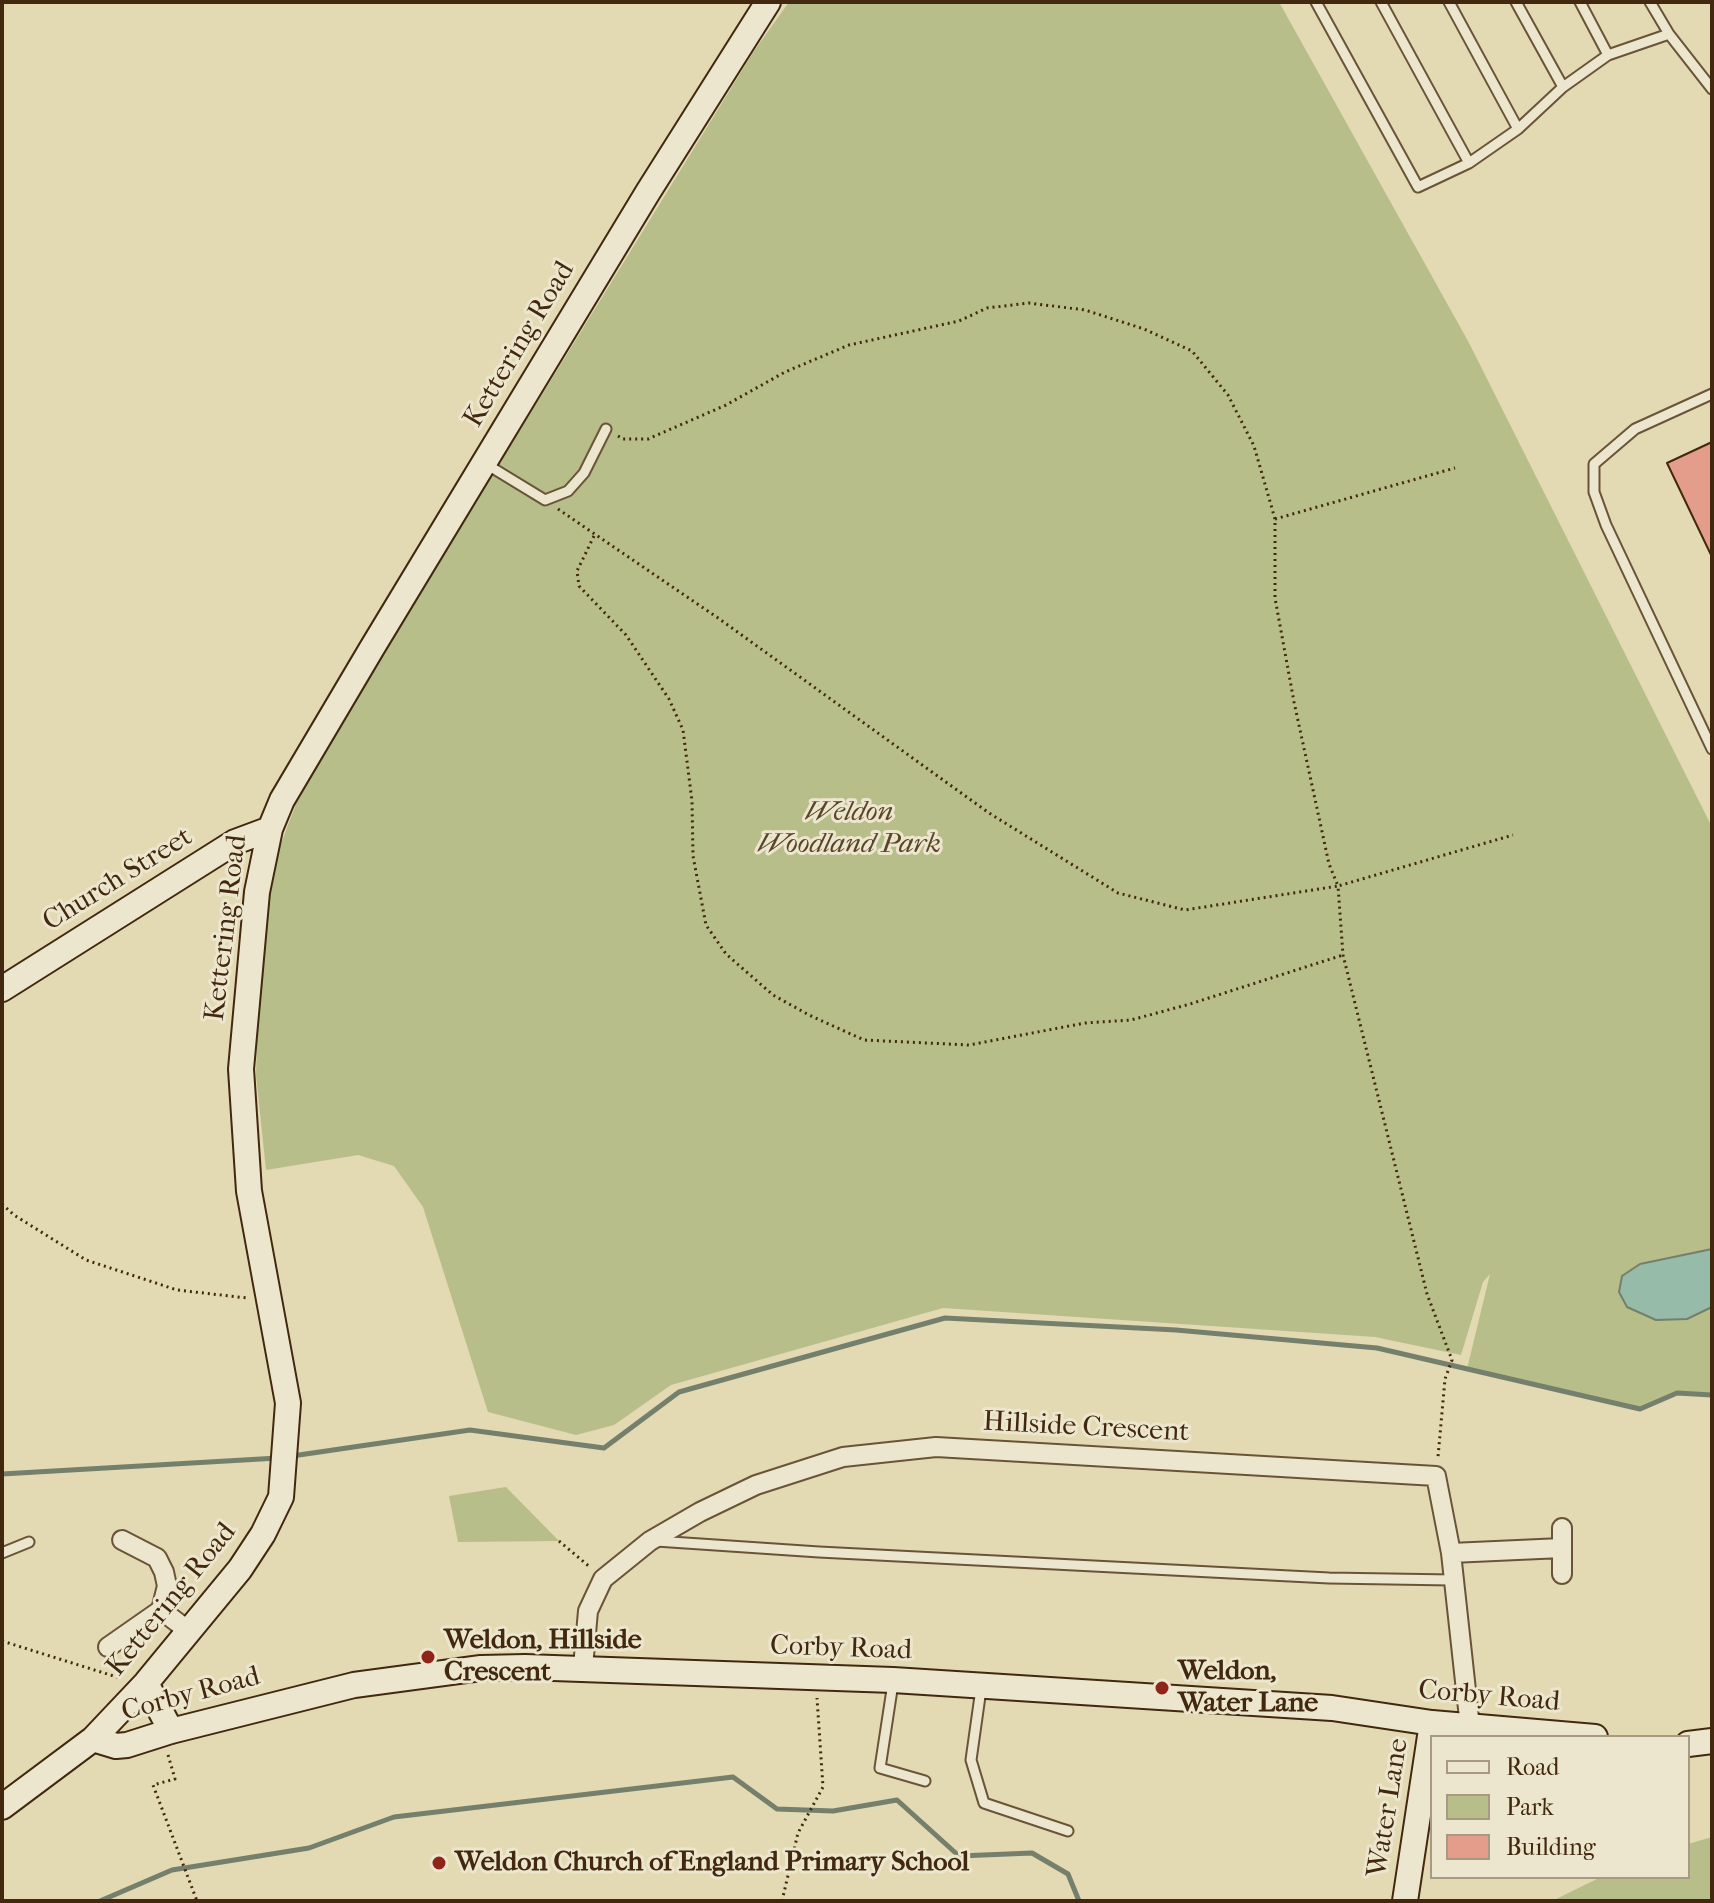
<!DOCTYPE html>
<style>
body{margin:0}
#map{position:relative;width:1714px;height:1903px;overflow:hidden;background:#e3d9b3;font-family:"IM FELL French Canon",serif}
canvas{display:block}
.frame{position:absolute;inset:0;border:4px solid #41280f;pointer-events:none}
.legend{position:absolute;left:1430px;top:1735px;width:260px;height:144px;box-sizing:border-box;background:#ede6ce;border:2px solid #a89a82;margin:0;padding:10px 14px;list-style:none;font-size:24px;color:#41280f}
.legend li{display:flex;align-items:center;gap:16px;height:40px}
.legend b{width:40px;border:2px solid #a89a82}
</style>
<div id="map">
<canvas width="1714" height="1903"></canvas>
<div class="frame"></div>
<ul class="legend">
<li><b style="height:10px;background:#ede6ce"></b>Road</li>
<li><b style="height:22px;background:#b7be8a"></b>Park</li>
<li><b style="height:22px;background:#e49c8b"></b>Building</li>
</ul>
</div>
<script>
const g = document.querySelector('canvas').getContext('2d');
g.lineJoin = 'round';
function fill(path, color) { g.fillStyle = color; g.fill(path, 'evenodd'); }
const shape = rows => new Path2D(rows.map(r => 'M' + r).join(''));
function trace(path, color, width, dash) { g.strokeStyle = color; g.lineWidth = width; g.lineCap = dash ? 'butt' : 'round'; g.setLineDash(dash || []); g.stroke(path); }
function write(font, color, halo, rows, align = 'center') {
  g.font = font + ' "IM FELL French Canon",serif'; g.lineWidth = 6; g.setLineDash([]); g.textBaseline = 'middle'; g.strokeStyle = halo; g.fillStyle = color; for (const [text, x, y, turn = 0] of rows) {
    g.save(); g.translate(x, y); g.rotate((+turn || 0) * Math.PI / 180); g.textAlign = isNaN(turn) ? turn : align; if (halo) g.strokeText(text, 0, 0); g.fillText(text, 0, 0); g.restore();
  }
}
fill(shape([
 [789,2,1279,2,1468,341,1712,827,1712,1395,1677,1393,1640,1409,1467,1369,1490,1274,1483,1282,1461,1355,1375,1337,943,1308,671,1385,614,1425,576,1435,488,1412,423,1207,394,1166,358,1155,266,1170,256,1075,259,982,274,862,296,804,342,719,754,51],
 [506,1487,559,1541,458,1542,449,1496],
 [1712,1837,1712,1901,1552,1901,1601,1877,1688,1877,1688,1844]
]), '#b7be8a');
const water = shape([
 [1712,1249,1712,1307,1687,1319,1656,1320,1627,1307,1619,1292,1622,1276,1640,1264,1712,1249]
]);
fill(water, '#96bba8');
trace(water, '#74806b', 2);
trace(shape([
 [292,1456,470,1430,604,1448,679,1392,945,1318,1176,1330,1377,1348,1640,1409,1677,1393,1712,1395],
 [2,1474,278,1458],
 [100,1901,172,1870,309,1848,394,1817,733,1777,777,1809,833,1811,897,1800,959,1856,1032,1853,1068,1874,1079,1901]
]), '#74806b', 5);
const building = shape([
 [1712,442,1712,557,1667,463,1712,442]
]);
fill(building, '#e49c8b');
trace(building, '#41280f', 2);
const lane = shape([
 [1316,2,1418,187,1469,163,1518,129,1563,87,1608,55,1669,34],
 [1381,2,1469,163],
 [1449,2,1518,129],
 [1516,2,1563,87],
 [1580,2,1608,55],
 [1650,2,1669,34,1712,89],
 [1712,394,1635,429,1594,464,1594,492,1606,525,1712,749],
 [486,464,545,500,568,491,584,473,606,429],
 [656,1541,819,1552,1329,1578,1452,1580],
 [2,1553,29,1542],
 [893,1683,880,1768,925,1781],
 [981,1689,971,1760,984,1803,1068,1831]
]);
const street = shape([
 [122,1540,157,1558,164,1572,167,1586,161,1610],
 [1451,1553,1562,1548],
 [1562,1574,1562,1528],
 [108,1647,161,1610,190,1632],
 [583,1667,588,1611,603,1579,650,1541,700,1512,756,1485,843,1457,936,1447,1436,1476,1451,1553,1470,1727]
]);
const secondary = shape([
 [2,989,235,842,270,829],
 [146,1683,171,1731],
 [93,1739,116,1746,127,1745,171,1731,354,1685,481,1668,525,1667,893,1680,1332,1708,1432,1723,1595,1737],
 [1688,1744,1712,1741],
 [2,1807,93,1739,146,1683,240,1569,263,1534,281,1497,288,1403,249,1191,241,1069,257,892,270,829,282,800,372,648,648,192,768,2],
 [1405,1901,1432,1723]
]);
trace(lane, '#6a5438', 13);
trace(street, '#6a5438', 22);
trace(secondary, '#41280f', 28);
trace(shape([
 [618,436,623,439,648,439,726,405,785,372,849,345,959,321,987,308,1029,303,1085,310,1144,329,1192,351,1228,395,1254,446,1275,519,1275,598,1294,702,1329,864,1338,886,1513,835],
 [558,509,718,618,989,813,1118,893,1185,910,1338,886,1343,955,1427,1294,1452,1360,1445,1379,1438,1457],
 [1275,519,1455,468],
 [594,536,577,571,579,586,626,635,669,699,683,730,692,801,693,856,706,925,726,954,773,995,809,1015,864,1040,969,1045,1085,1023,1131,1020,1190,1004,1343,955],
 [2,1204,14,1215,86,1260,177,1290,247,1298],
 [559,1541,591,1568],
 [2,1641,120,1678],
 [168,1755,175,1779,153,1785,197,1901],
 [782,1901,798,1833,823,1787,817,1698]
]), '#41280f', 3, [2, 4]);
trace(lane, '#ede6ce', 9);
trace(street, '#ede6ce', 18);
trace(secondary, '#ede6ce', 24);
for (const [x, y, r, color] of [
 [428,1657,8,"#8f2418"],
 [1162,1688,8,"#8f2418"],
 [439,1863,8,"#8f2418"]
]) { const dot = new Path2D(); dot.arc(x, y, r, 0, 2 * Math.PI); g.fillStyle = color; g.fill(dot); trace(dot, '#ede6ce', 3); }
write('28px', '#41280f', '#ede6ce', [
 ["Kettering Road",520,345,-59],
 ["Church Street",118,880,-32],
 ["Kettering Road",227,928,-83],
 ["Hillside Crescent",1086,1428,3],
 ["Kettering Road",172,1600,-51],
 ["Corby Road",841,1649,2],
 ["Corby Road",191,1695,-15],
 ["Corby Road",1489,1697,5],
 ["Water Lane",1389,1808,-81]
]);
write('italic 28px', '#594628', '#ede6ce', [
 ["Weldon",849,813],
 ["Woodland Park",849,845]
]);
write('bold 28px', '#41280f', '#ede6ce', [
 ["Weldon, Hillside",444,1641],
 ["Crescent",444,1673],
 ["Weldon,",1178,1672],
 ["Water Lane",1178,1704],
 ["Weldon Church of England Primary School",455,1863]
], 'left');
</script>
